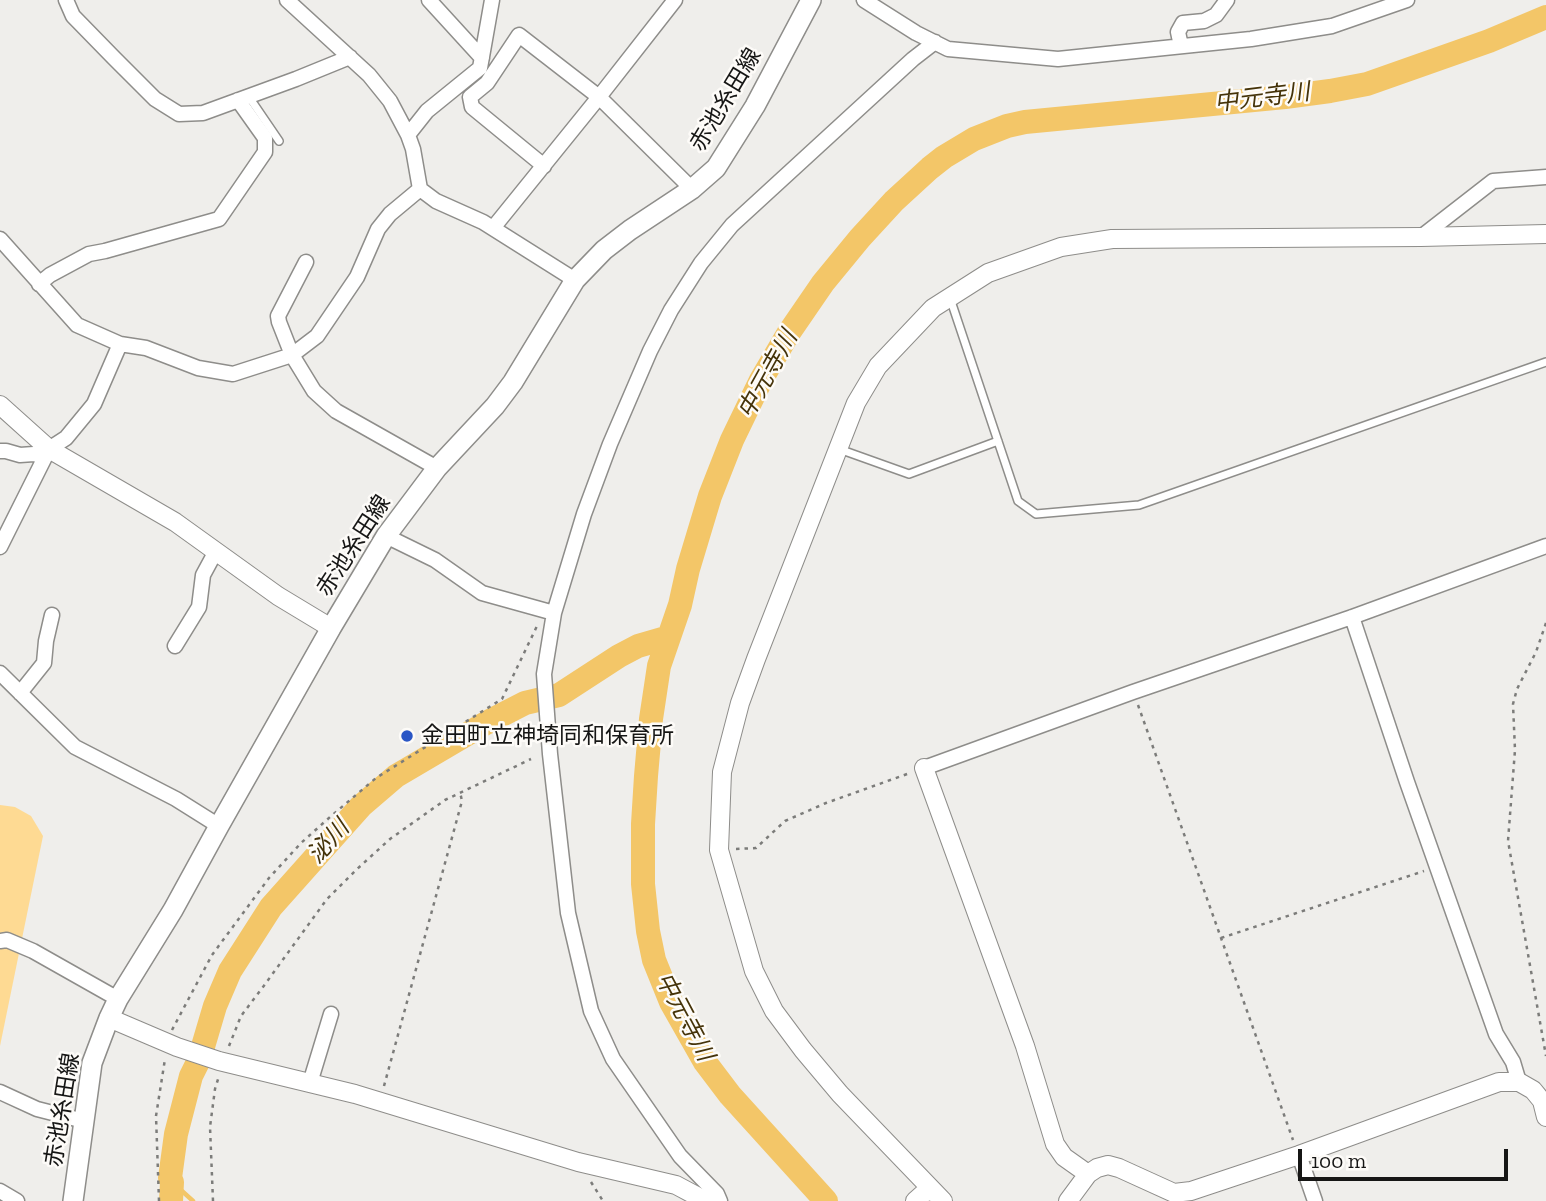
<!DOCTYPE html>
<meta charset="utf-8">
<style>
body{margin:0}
#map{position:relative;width:1546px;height:1201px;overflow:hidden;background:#efeeeb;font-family:"Zilla Slab",serif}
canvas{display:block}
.scale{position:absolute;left:1298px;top:1149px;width:210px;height:32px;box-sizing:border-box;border:4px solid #161615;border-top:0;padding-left:9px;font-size:21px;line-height:24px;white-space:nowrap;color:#161615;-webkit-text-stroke:5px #fdfbf8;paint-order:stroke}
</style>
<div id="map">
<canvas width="1546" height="1201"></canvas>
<div class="scale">100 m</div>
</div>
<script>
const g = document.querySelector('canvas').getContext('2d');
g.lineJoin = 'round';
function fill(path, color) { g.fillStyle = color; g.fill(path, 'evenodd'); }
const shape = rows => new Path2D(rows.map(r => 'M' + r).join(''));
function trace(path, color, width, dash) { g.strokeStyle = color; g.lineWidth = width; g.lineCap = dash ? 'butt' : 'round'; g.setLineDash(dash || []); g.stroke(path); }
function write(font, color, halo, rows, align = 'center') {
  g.font = font + ' "Zilla Slab","Noto Sans JP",serif'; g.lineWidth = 5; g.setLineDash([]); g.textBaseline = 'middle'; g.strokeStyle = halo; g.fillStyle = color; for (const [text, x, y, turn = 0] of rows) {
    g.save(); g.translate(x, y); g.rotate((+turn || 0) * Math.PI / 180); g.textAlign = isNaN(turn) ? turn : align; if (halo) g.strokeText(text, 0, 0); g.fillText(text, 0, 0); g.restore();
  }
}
fill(shape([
 [0,805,15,807,31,816,43,836,0,1046]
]), '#feda93');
trace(shape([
 [172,1182,193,1201]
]), '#f3c668', 4.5);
trace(shape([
 [171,1201,172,1182,170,1178,176,1134,191,1076,199,1060,215,1006,230,971,271,907,361,806,396,776,486,723,525,703,559,695,619,656,638,646,669,637],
 [826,1201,730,1095,705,1062,671,1002,654,960,648,931,643,884,643,824,646,776,651,719,659,666,680,605,688,569,710,496,732,440,761,380,788,334,823,283,860,238,894,201,930,168,944,157,974,139,1007,126,1025,122,1285,97,1330,91,1367,84,1489,41,1546,17]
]), '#f3c668', 24);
const service = shape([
 [249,97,279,141],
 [950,298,1018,501,1036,514,1139,505,1546,362],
 [839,449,909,474,998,441]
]);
const minor = shape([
 [66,0,73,16,114,58,155,99,179,114,203,113,296,79,350,57],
 [287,0,369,75,390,101,408,135,413,149,420,189,436,201,483,222,575,280],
 [429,0,482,58],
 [864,0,916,33,948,49,1058,59,1251,39,1332,26,1407,0],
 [1181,46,1178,32,1183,23,1204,21,1216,15,1227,0],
 [408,135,427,111,480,68,492,0],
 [544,166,472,107,470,97,487,83,519,35,599,97,692,189],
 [493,228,599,97,675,0],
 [1421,237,1493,181,1546,177],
 [0,239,77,325,120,344,146,348,198,368,233,374,292,355,317,336,357,277,378,229,390,214,420,189],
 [306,262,278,316,279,322,292,355,314,391,336,411,437,468],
 [39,284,50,275,89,254,105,251,219,219,265,152,265,138,238,100],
 [0,451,6,451,20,455,34,454,45,457],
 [386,536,435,560,482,593,554,613],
 [0,547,49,449,66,438,94,404,120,344],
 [1352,617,1407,782,1496,1034,1513,1062,1519,1082],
 [175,646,199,607,203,575,216,551],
 [0,673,75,747,176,799,219,826],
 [20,693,44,663,46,641,52,615],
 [924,768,1133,692,1352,617,1546,546],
 [0,941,7,940,33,951,118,999],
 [310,1083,331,1014],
 [0,1092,37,1109,84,1121],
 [1299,1155,1315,1201],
 [0,1191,17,1201],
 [720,1201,717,1194,680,1156,613,1059,591,1011,568,913,550,754,544,674,554,613,584,514,610,444,650,351,671,310,701,263,732,225,913,59,935,42]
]);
const tertiary = shape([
 [0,405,49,449,175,522,278,596,331,628],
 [924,768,1025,1046,1055,1144,1064,1157,1088,1174],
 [109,1018,177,1047,219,1061,355,1094,578,1162,676,1185,706,1201],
 [915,1201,924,1193,932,1190],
 [943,1201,840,1094,803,1050,774,1011,754,971,719,850,722,772,740,703,756,659,856,403,878,366,933,308,988,273,1061,247,1112,239,1421,237,1546,234],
 [1068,1201,1088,1174,1097,1168,1108,1165,1119,1168,1174,1193,1191,1191,1299,1155,1499,1082,1519,1082,1533,1090,1542,1101,1546,1117]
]);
const secondary = shape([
 [73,1201,92,1063,109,1018,118,999,173,910,219,826,331,628,386,536,437,468,495,406,513,382,575,280,604,250,630,230,692,189,716,168,755,106,811,0]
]);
trace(service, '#8e8d8a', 10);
trace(minor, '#8e8d8a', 17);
trace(tertiary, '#8e8d8a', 20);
trace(secondary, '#8e8d8a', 22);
trace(shape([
 [1546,623,1536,652,1517,689,1513,704,1515,750,1508,841,1546,1056],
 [1138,705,1293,1140],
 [736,849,756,848,785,821,826,803,910,773],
 [1221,938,1424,871],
 [172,1030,212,955,269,878,301,843,330,817,376,778,502,699,537,626],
 [229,1046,241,1016,263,987,327,899,356,870,390,839,445,800,531,759],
 [384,1086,462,801,460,792],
 [591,1182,603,1201],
 [159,1201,156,1116,165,1059],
 [213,1201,210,1127,215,1089,219,1076]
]), '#7c7c7a', 2.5, [3.5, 5]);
trace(service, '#fff', 7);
trace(minor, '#fff', 14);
trace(tertiary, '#fff', 18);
trace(secondary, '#fff', 19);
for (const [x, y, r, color] of [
 [407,736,7,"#2a56c5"]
]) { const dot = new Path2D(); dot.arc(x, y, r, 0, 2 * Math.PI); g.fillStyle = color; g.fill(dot); trace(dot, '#fdfbf8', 2.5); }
write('23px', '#161615', '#fdfbf8', [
 ["赤池糸田線",726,100,-59],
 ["赤池糸田線",354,546,-57],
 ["赤池糸田線",63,1110,-81]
]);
write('23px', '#161615', '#fdfbf8', [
 ["金田町立神埼同和保育所",421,736]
], 'left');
write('italic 24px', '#453309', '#fdfbf8', [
 ["中元寺川",1262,98,-7],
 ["中元寺川",768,375,-61],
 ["泌川",329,842,-48],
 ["中元寺川",684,1017,62]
]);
</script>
